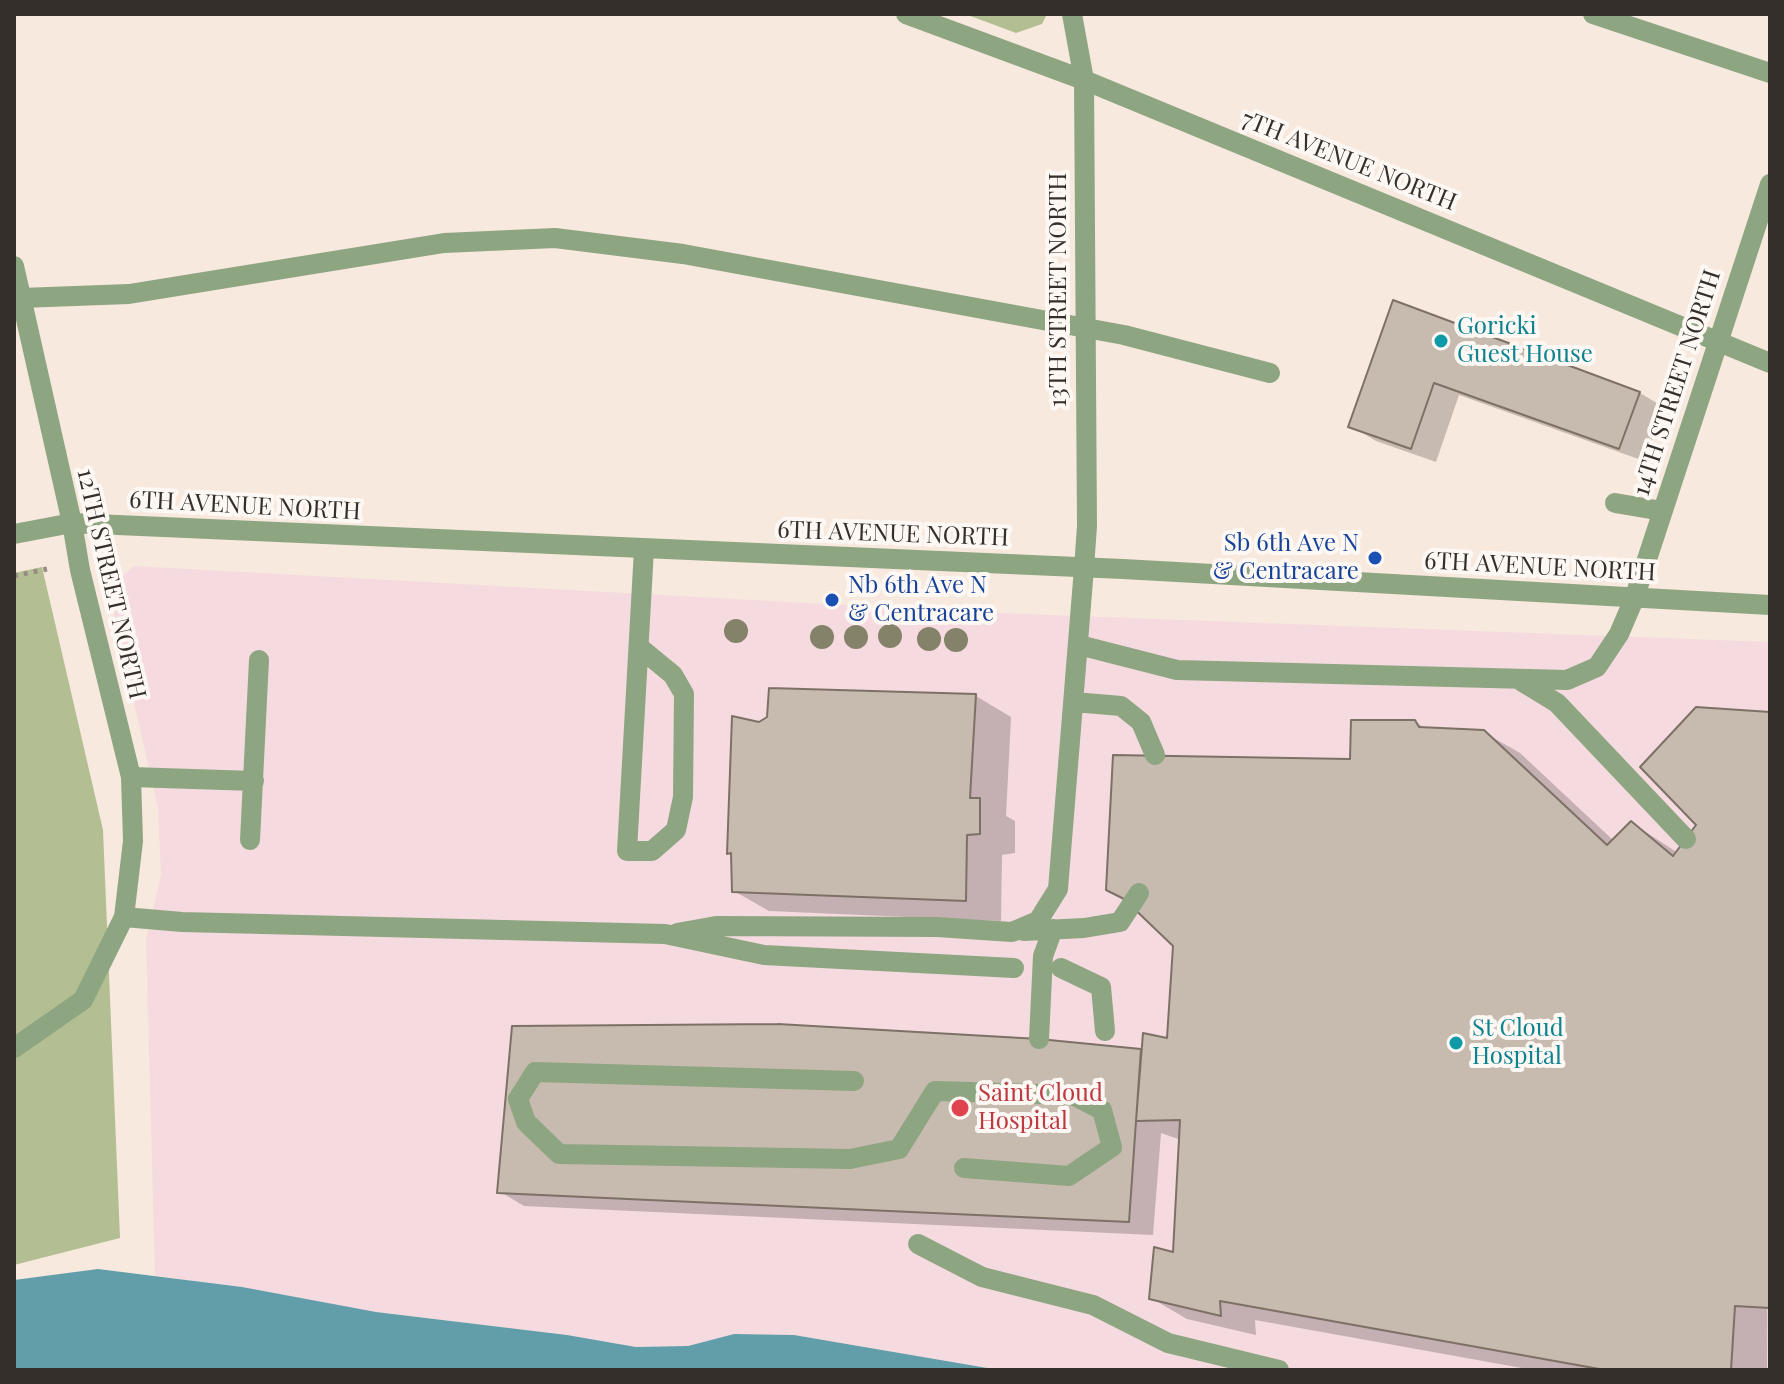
<!DOCTYPE html>
<style>
body{margin:0}
#map{position:relative;width:1784px;height:1384px;overflow:hidden;background:#f8e9de;font-family:"Playfair Display",serif}
canvas{display:block}
.frame{position:absolute;inset:0;border:16px solid #342f2a;pointer-events:none}
</style>
<div id="map">
<canvas width="1784" height="1384"></canvas>
<div class="frame"></div>
</div>
<script>
const g = document.querySelector('canvas').getContext('2d');
g.lineJoin = 'round';
function fill(path, color) { g.fillStyle = color; g.fill(path, 'evenodd'); }
const shape = rows => new Path2D(rows.map(r => 'M' + r).join(''));
function trace(path, color, width, dash) { g.strokeStyle = color; g.lineWidth = width; g.lineCap = dash ? 'butt' : 'round'; g.setLineDash(dash || []); g.stroke(path); }
function write(font, color, halo, rows, align = 'center') {
  g.font = font + ' "Playfair Display",serif'; g.lineWidth = 8; g.setLineDash([]); g.textBaseline = 'middle'; g.strokeStyle = halo; g.fillStyle = color; for (const [text, x, y, turn = 0] of rows) {
    g.save(); g.translate(x, y); g.rotate((+turn || 0) * Math.PI / 180); g.textAlign = isNaN(turn) ? turn : align; if (halo) g.strokeText(text, 0, 0); g.fillText(text, 0, 0); g.restore();
  }
}
fill(shape([
 [134,566,971,612,1770,642,1770,1370,999,1370,794,1335,734,1334,688,1346,636,1347,567,1335,376,1312,155,1275,146,940,161,875,158,808,112,606,117,581]
]), '#f5dbdf');
fill(shape([
 [965,14,1047,14,1042,24,1016,33],
 [42,567,103,830,120,1238,14,1265,14,573]
]), '#b3bf92');
fill(shape([
 [98,1269,242,1287,376,1312,567,1335,636,1347,688,1346,734,1334,794,1335,999,1370,14,1370,14,1280]
]), '#629eaa');
fill(shape([
 [1394,302,1640,393,1665,408,1644,461,1459,395,1436,462,1376,441,1351,426],
 [976,696,1011,717,1006,816,1015,821,1015,853,1002,855,1001,921,769,911,734,891,733,855,729,853,759,724],
 [1770,714,1767,1370,1533,1370,1255,1320,1256,1335,1187,1319,1151,1298,1175,1255,1181,1140,1161,1133,1153,1235,524,1206,499,1191,1143,1052,1169,1041,1352,761,1415,722,1427,729,1483,732,1520,753,1614,841,1632,823,1678,853]
]), '#0003');
const building = shape([
 [1393,300,1640,392,1619,449,1434,383,1411,449,1348,427,1393,300],
 [769,688,976,694,970,798,980,798,980,834,967,835,966,901,732,892,731,853,727,854,732,716,759,722,767,717,769,688],
 [1696,707,1770,712,1770,1308,1735,1306,1731,1370,1605,1370,1220,1301,1221,1316,1149,1299,1154,1247,1173,1252,1180,1120,1136,1121,1143,1033,1167,1038,1173,946,1124,899,1106,890,1113,755,1350,759,1351,720,1415,720,1419,727,1484,730,1607,845,1631,821,1673,856,1696,825,1640,767,1696,707],
 [778,1024,1039,1039,1141,1049,1129,1222,497,1193,512,1026,778,1024]
]);
fill(building, '#c7baaf');
trace(building, '#7d7066', 2);
trace(shape([
 [14,576,47,569]
]), '#978d85', 5, [4, 6]);
trace(shape([
 [1593,14,1770,73],
 [21,298,129,294,444,243,555,238,683,254,1124,335,1270,373],
 [1615,503,1662,511],
 [1079,645,1177,670,1567,680,1597,667,1619,634,1634,599],
 [639,647,673,675,684,694,683,797,676,830,652,851,627,851,644,549],
 [1521,681,1557,703,1686,839],
 [1074,702,1121,706,1141,722,1155,755],
 [131,777,254,781],
 [250,840,259,660],
 [124,917,182,922,665,934,764,955,1014,968],
 [1024,931,1084,928,1120,922,1139,893],
 [677,933,716,926,937,927,1012,932,1038,921,1058,889,1084,568],
 [1061,968,1101,987,1105,1031],
 [1039,1039,1043,956,1053,929],
 [854,1081,535,1072,518,1099,526,1122,559,1154,850,1159,899,1149,935,1091,1073,1095,1102,1110,1112,1147,1069,1176,964,1168],
 [918,1244,982,1277,1093,1305,1168,1343,1279,1370]
]), '#8ea582', 20);
trace(shape([
 [906,14,1084,80,1770,363],
 [14,266,72,523],
 [1634,599,1770,184]
]), '#8ea582', 20);
trace(shape([
 [1072,14,1084,80,1087,526,1084,568],
 [14,534,72,523,1123,569,1770,605],
 [14,1048,83,1000,124,917,133,841,131,777,80,570,72,523]
]), '#8ea582', 20);
g.fillStyle = '#848269';
for (const [x, y] of [
 [736,631],
 [890,636],
 [822,637],
 [856,637],
 [929,639],
 [956,640]
]) { g.beginPath(); g.arc(x, y, 12, 0, 2 * Math.PI); g.fill(); }
for (const [x, y, r, color] of [
 [1441,341,8,"#0f9aa8"],
 [1375,558,8,"#1a4fb4"],
 [832,600,8,"#1a4fb4"],
 [1456,1043,8,"#0f9aa8"],
 [960,1108,10,"#e0444e"]
]) { const dot = new Path2D(); dot.arc(x, y, r, 0, 2 * Math.PI); g.fillStyle = color; g.fill(dot); trace(dot, '#fef8f4', 3); }
write('24px', '#342f2a', '#fef8f4', [
 ["7TH AVENUE NORTH",1349,161,22],
 ["13TH STREET NORTH",1059,290,-90],
 ["14TH STREET NORTH",1677,383,-72],
 ["6TH AVENUE NORTH",245,506,3],
 ["6TH AVENUE NORTH",893,534,2],
 ["6TH AVENUE NORTH",1540,567,3],
 ["12TH STREET NORTH",111,584,77]
]);
write('24px', '#0d838f', '#fef8f4', [
 ["Goricki",1457,327],
 ["Guest House",1457,355],
 ["St Cloud",1472,1029],
 ["Hospital",1472,1057]
], 'left');
write('24px', '#164399', '#fef8f4', [
 ["Sb 6th Ave N",1359,544],
 ["& Centracare",1359,572],
 ["Nb 6th Ave N",848,586,"left"],
 ["& Centracare",848,614,"left"]
], 'right');
write('24px', '#be3a42', '#fef8f4', [
 ["Saint Cloud",978,1094],
 ["Hospital",978,1122]
], 'left');
</script>
